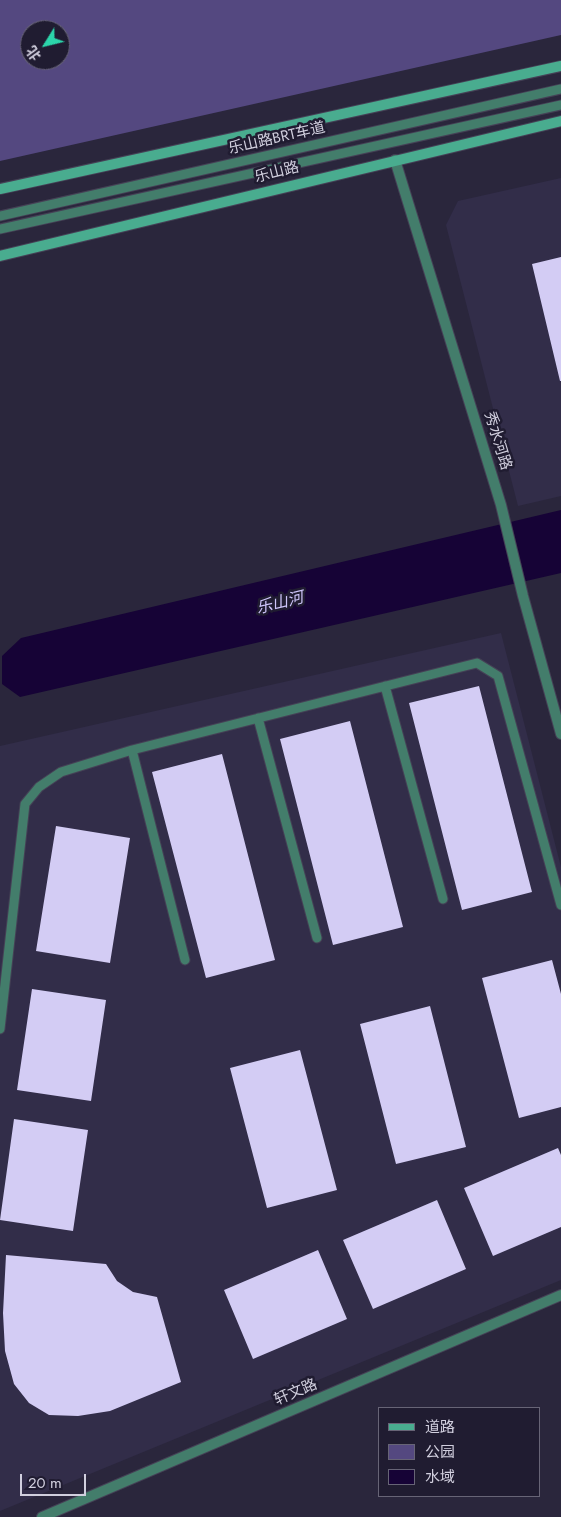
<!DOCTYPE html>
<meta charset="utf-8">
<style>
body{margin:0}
#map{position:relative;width:561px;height:1517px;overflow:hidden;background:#2a263c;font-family:Jost,"Noto Sans SC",sans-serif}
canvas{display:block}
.legend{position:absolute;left:378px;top:1407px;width:162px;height:90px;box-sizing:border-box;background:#201c31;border:1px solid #676476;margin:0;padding:6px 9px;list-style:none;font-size:15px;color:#d1cfde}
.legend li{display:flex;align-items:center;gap:10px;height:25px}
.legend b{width:25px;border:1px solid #676476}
.north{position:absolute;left:20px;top:20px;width:50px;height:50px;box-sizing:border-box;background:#201c31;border:1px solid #676476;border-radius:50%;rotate:234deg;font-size:14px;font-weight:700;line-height:20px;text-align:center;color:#d1cfde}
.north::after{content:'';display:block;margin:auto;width:18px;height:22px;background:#2cd5ab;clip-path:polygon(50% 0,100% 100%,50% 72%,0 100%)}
.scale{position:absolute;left:20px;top:1474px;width:66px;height:22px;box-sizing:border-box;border:2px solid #d1cfde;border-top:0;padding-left:6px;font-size:15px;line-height:18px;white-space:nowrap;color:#d1cfde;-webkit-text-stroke:4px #201c31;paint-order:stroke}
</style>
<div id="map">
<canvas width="561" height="1517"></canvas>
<ul class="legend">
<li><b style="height:6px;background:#49ac8f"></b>道路</li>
<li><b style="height:14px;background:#544880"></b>公园</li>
<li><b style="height:14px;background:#160336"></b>水域</li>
</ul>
<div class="north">北</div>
<div class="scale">20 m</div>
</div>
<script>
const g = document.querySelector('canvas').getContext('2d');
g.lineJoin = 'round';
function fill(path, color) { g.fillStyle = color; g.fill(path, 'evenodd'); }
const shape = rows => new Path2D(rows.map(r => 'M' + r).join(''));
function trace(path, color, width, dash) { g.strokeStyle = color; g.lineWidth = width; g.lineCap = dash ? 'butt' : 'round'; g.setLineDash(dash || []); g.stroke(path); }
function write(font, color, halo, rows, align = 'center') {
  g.font = font + ' Jost,"Noto Sans SC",sans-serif'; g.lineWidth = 5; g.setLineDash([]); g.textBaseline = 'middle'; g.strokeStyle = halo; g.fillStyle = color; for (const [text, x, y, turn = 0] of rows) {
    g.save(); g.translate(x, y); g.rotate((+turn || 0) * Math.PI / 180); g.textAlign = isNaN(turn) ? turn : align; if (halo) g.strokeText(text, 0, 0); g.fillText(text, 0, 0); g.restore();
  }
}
fill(shape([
 [561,178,561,496,518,506,446,225,458,201],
 [501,633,561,867,561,1280,0,1511,0,746]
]), '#322d49');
fill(shape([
 [0,0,561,0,561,35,0,161],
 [30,30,60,30,60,60,30,60]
]), '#544880');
fill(shape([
 [561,510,561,573,20,697,2,684,2,656,21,638]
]), '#160336');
fill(shape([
 [561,257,561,381,560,381,532,264],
 [479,686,532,892,462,910,409,703],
 [350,721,403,927,333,945,280,739],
 [222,754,275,960,206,978,152,772],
 [56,826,130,838,110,963,36,951],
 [552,960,561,994,561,1107,519,1118,482,978],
 [32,989,106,1000,91,1101,17,1090],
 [430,1006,466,1147,396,1164,360,1024],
 [300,1050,337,1190,267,1208,230,1068],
 [14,1119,88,1130,73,1231,0,1220],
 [558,1148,561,1155,561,1227,493,1256,464,1188],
 [437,1200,466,1269,373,1309,343,1240],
 [318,1250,347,1319,253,1359,224,1290],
 [6,1255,106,1264,117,1281,133,1292,157,1297,181,1382,110,1411,78,1416,49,1415,29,1403,14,1384,5,1351,3,1313]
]), '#d3ccf4');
const service = shape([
 [0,216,561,89],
 [0,229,561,105],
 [385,686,443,899],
 [258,718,317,938],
 [132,750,185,960],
 [0,1029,25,804,39,787,61,772,132,750,477,663,498,676,561,905]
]);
const tertiary = shape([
 [395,160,501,505,523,596,561,734],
 [42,1517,561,1295]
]);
const secondary = shape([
 [0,189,561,66],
 [0,256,561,121]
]);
trace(service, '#454156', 11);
trace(tertiary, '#454156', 12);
trace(secondary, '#454156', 12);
trace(service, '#437d6b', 9);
trace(tertiary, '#437d6b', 10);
trace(secondary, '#49ac8f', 10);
write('15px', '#d1cfde', '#201c31', [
 ["乐山路BRT车道",277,139,-13],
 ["乐山路",277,173,-14],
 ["秀水河路",497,441,73],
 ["轩文路",296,1393,-23]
]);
write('italic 16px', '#cec5fa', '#201c31', [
 ["乐山河",280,604,-14]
]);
</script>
